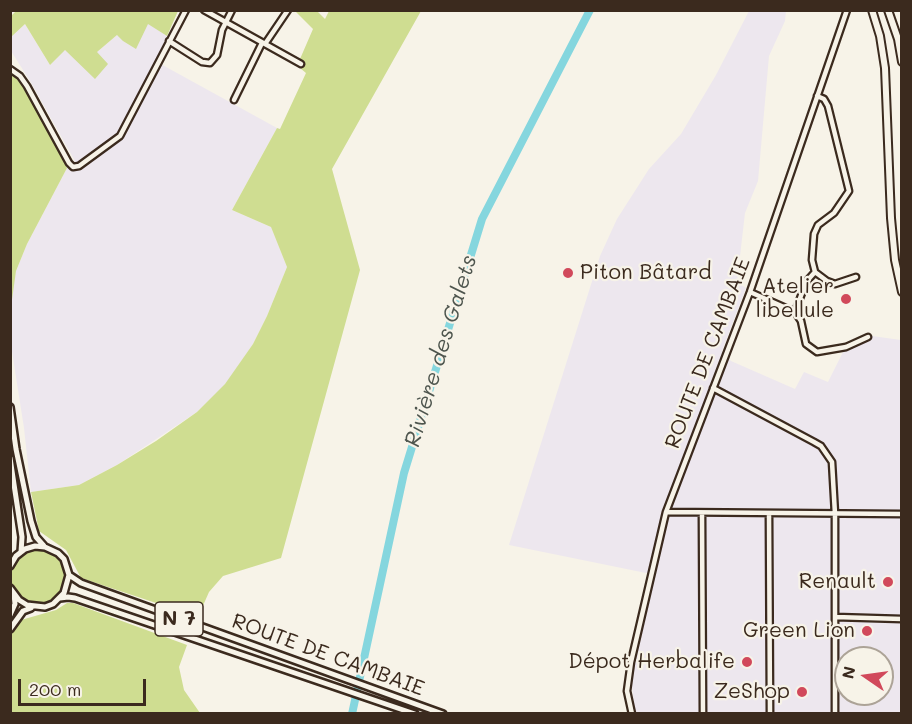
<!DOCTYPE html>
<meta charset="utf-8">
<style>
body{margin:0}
#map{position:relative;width:912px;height:724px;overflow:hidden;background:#f7f3e8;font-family:Mali,sans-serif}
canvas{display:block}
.frame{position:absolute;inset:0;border:12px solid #3b2a1e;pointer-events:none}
.north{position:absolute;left:834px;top:646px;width:60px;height:60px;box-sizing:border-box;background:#f7f3e8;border:2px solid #aca397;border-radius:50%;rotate:283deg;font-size:16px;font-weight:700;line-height:24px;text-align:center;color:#3b2a1e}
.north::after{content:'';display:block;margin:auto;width:21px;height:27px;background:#d1495b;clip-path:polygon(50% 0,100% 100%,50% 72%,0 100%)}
.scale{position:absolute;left:18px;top:679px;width:128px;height:27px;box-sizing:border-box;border:3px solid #3b2a1e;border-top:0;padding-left:8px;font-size:18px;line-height:21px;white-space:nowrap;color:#3b2a1e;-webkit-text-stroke:4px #f7f3e8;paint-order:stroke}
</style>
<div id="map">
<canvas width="912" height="724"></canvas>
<div class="frame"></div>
<div class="north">N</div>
<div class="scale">200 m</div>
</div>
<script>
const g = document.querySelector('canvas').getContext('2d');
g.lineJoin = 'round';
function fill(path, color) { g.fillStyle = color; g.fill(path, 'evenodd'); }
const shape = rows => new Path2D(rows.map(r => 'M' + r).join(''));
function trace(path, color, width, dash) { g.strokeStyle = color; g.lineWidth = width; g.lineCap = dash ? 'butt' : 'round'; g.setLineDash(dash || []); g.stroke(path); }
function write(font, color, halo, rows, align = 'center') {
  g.font = font + ' Mali,sans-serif'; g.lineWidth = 4.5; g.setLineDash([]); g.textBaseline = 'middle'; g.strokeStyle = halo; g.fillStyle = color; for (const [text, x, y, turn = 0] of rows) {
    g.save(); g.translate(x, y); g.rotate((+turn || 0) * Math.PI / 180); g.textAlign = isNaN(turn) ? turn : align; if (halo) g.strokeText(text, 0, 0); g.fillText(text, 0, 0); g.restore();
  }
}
fill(shape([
 [749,11,786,11,785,21,769,56,758,181,745,213,737,282,746,288,722,351,731,361,795,389,804,372,828,382,843,352,857,346,859,343,872,336,901,340,901,713,635,713,632,687,633,674,655,572,646,573,509,545,600,256,617,219,649,169,681,134,716,75],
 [846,658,882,658,882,694,846,694],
 [148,23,167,36,157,62,277,128,232,210,271,227,287,267,267,316,253,344,226,384,197,412,117,465,79,485,31,492,24,428,11,345,12,293,16,271,27,244,67,168,76,163,30,81,11,51,11,37,25,24,50,65,64,50,97,52,117,35]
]), '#ede7ee');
fill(shape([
 [17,10,178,10,178,11,167,36,148,24,136,49,123,41,117,35,97,52,108,64,95,79,65,50,50,65,25,24,11,37,11,16],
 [295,11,317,11,325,19,329,11,421,11,332,169,360,270,281,558,223,576,209,592,198,617,81,578,66,550,39,531,31,492,79,485,117,465,156,441,197,412,225,384,253,344,267,316,287,267,271,227,232,210,277,128,280,129,306,73,300,68,303,61,300,59,313,29],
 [11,73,22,83,67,168,27,244,16,271,11,307],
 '10 577a28 28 0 1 1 56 0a28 28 0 1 1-56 0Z',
 [67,603,73,603,187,645,179,667,184,690,200,713,11,713,11,635,21,620,56,610]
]), '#cfdd91');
trace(shape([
 [352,714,404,473,482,219,590,10]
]), '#85d6de', 8);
const minor = shape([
 [204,10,301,64],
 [169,41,202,62,210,63,217,55,222,30,232,10],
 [265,44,288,10],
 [10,69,20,76,27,86,69,163,73,167,79,166,120,136,186,10],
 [234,100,262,43],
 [815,272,827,281,835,284,856,277],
 [750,292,795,312,801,321,806,344,817,352,846,347,868,337],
 [795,312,806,282,815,272,812,260,814,234,818,225,834,213,849,191,828,106,824,99,817,96],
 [713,388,814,442,821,446,832,462,835,514,835,714],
 [666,512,902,514],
 [769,513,770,714],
 [702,514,703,714],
 [835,617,902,619],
 [632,714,627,691,631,662,666,512,750,292,847,10]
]);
const major = shape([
 [10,407,16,449,31,521,36,537,44,546],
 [10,458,22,537,21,552],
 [10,566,16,556,25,549,35,546,45,547,58,553,64,559,69,575,64,593,53,604,45,607,27,605,19,600,10,588],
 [69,575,81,583,443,714],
 [60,598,68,597,75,598,415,714],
 [10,615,15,604,14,594],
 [10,629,23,611,31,608]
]);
const highway = shape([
 [872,10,880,36,885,68,891,218,895,260,902,292],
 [888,10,898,39,902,62]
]);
trace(minor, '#3b2a1e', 9);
trace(major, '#3b2a1e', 10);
trace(highway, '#3b2a1e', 10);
trace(minor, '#f7f3e8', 4.5);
trace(major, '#f7f3e8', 5);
trace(highway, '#f7f3e8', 6);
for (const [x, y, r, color] of [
 [568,273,6,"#d1495b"],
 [846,299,6,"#d1495b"],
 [888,582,6,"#d1495b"],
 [867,631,6,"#d1495b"],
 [747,662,6,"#d1495b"],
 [802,692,6,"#d1495b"]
]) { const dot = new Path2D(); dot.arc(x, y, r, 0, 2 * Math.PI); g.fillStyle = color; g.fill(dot); trace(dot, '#f7f3e8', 2); }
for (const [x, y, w] of [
 [179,619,48]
]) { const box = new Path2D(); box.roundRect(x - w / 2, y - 17, w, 34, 4.5); g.fillStyle = '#f7f3e8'; g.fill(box); trace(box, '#3b2a1e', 1.5); }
write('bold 20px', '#3b2a1e', null, [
 ["N 7",179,619]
]);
write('21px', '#3b2a1e', '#f7f3e8', [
 ["Piton Bâtard",580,273,"left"],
 ["Atelier",834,287],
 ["libellule",834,311],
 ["Renault",876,582],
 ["Green Lion",855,631],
 ["Dépot Herbalife",735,662],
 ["ZeShop",790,692]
], 'right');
write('21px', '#3b2a1e', '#f7f3e8', [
 ["ROUTE DE CAMBAIE",708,353,-69],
 ["ROUTE DE CAMBAIE",328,655,20]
]);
write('italic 22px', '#4e554e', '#f7f3e8', [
 ["Rivière des Galets",441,351,-73]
]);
</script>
